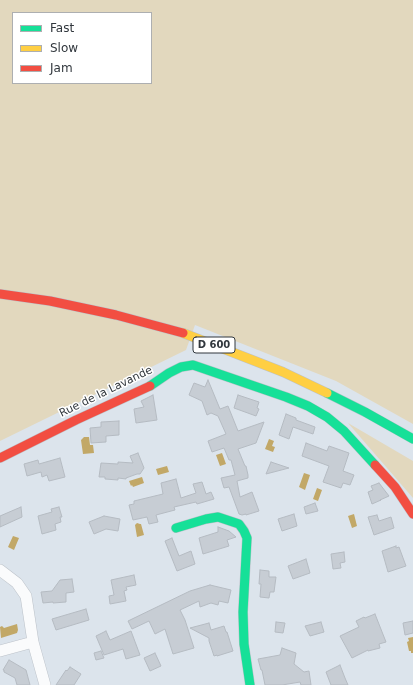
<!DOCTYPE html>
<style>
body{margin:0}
#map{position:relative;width:413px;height:685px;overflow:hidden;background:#dce4ec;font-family:"DejaVu Sans",sans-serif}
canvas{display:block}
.legend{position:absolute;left:12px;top:12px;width:140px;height:72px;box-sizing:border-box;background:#fff;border:1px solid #adafb1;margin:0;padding:5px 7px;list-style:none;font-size:12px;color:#31373d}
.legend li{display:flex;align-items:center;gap:8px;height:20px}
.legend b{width:20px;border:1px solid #adafb1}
</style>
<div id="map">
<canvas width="413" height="685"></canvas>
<ul class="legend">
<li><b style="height:5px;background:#16e098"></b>Fast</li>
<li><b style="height:5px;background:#ffcf43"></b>Slow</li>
<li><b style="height:5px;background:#f24e42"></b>Jam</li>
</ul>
</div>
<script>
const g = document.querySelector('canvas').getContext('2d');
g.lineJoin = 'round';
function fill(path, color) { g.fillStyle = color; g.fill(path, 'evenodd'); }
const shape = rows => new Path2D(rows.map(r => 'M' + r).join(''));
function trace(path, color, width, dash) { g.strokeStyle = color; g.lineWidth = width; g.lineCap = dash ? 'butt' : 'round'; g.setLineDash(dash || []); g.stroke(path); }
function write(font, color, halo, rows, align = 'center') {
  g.font = font + ' "DejaVu Sans",sans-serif'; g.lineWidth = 3; g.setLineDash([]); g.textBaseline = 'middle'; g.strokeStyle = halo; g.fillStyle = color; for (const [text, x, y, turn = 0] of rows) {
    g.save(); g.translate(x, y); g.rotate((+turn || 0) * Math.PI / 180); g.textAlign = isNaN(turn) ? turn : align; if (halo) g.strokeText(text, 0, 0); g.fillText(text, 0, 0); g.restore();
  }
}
fill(shape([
 [0,0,413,0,413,424,336,381,195,325,186,350,0,441],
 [13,13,151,13,151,83,13,83],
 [348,423,413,461,413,498]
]), '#e2d8be');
fill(shape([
 [84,437,89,437,90,445,93,445,94,453,83,454,81,440],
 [269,439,274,441,272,446,275,447,273,452,265,449],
 [222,453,226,464,220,466,216,455],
 [167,466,169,472,158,475,156,469],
 [304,473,310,475,305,490,299,487],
 [142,477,144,483,133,487,132,485,131,486,129,481],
 [317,488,322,490,318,501,313,499],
 [354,514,357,526,352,528,348,516],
 [137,523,140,524,141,524,144,535,137,537,135,525],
 [13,536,19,538,14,550,8,547],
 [17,624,18,630,17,633,1,638,0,627,2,626,4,628],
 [413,637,413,653,411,653,411,651,409,651,407,642,409,641,408,638]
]), '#c2a867');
const building = shape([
 [208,380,220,409,228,406,238,431,264,422,256,443,238,449,245,466,246,466,248,475,248,478,237,481,240,497,252,492,259,511,246,515,246,514,242,515,239,514,229,487,224,488,221,478,235,475,231,460,229,460,224,448,212,452,208,441,226,434,218,416,211,413,207,415,202,401,189,395,194,383,205,387,208,380],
 [153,395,157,420,136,423,134,409,144,407,141,401,153,395],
 [238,395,259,402,257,408,259,409,256,416,234,408,238,395],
 [286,414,296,418,296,420,315,427,313,434,293,427,289,439,279,435,286,414],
 [119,421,119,435,106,436,106,442,91,443,90,428,101,427,101,422,119,421],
 [306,443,327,451,329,446,349,453,343,471,354,475,350,485,343,483,341,488,323,482,329,466,302,456,306,443],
 [138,453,144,468,140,474,137,474,126,478,126,479,118,478,118,480,105,479,105,477,99,477,101,463,118,464,118,462,133,463,130,456,138,453],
 [60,458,65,477,49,481,47,475,42,477,41,472,27,476,24,464,38,460,39,464,60,458],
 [271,462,289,468,266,474,271,462],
 [176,479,181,498,196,493,193,484,202,482,206,494,211,492,214,499,197,504,196,502,174,507,175,510,156,515,158,522,149,524,147,517,133,520,129,505,134,504,134,501,163,494,161,483,176,479],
 [379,483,389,496,380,500,381,500,372,504,368,492,373,490,371,486,379,483],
 [315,503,318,511,306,514,304,507,315,503],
 [21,507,22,517,0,527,0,516,21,507],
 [59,507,62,517,60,517,61,522,55,524,56,530,42,534,38,516,52,512,51,509,59,507],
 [294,514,297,526,282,531,278,519,294,514],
 [377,515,379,521,391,517,394,528,374,535,368,517,377,515],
 [104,516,120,519,118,531,106,529,94,534,89,522,104,516],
 [218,527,229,531,236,537,227,540,229,546,203,554,199,538,218,532,218,527],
 [172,538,179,556,191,551,195,564,177,571,165,541,172,538],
 [396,546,396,548,399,547,406,566,388,572,382,551,396,546],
 [344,552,345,562,340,563,341,568,333,569,331,554,344,552],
 [306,559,310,573,293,579,288,566,306,559],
 [260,570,269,571,269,577,276,577,274,592,270,592,269,598,260,597,261,584,259,584,260,570],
 [134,575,136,585,126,587,127,590,124,591,126,601,110,604,109,596,114,595,111,580,134,575],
 [72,579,74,592,66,593,66,602,53,603,53,602,43,603,41,592,52,591,60,580,72,579],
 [210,585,231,590,228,603,219,601,218,605,211,603,200,607,199,601,180,610,185,620,194,648,173,654,165,629,155,634,149,621,132,629,128,621,190,591,210,585],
 [86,609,89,620,56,630,52,619,86,609],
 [375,614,386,642,379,644,380,648,368,651,368,650,352,658,340,636,359,627,356,621,364,617,365,618,375,614],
 [413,621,413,633,405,635,403,623,413,621],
 [276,622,285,623,283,633,275,632,276,622],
 [321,622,324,632,310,636,305,626,321,622],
 [209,623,211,630,224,626,226,632,227,632,233,651,217,656,217,655,214,656,209,641,209,638,190,628,209,623],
 [106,631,110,640,131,631,140,655,126,659,123,649,104,655,96,636,106,631],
 [282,648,296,653,294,664,304,672,309,671,311,685,301,685,300,682,282,685,265,685,262,670,261,670,258,659,280,655,282,648],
 [101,651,104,658,96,660,94,653,101,651],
 [155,653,161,666,150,671,144,658,155,653],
 [9,660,26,670,30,685,17,685,15,678,4,672,4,670,3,670,9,660],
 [340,665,345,678,348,685,331,685,326,672,340,665],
 [70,667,81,674,74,685,56,685,66,670,67,671,70,667]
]);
fill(building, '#c7cdd4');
trace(building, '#b5bbc2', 1);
const street = shape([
 [0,570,17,583,26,596,33,642,45,685],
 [0,651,33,642]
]);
const fast = shape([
 [150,386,169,373,181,367,193,365,286,397,308,406,327,417,344,431,375,465],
 [327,393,365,412,413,439],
 [176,528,206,519,218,517,239,524,244,531,247,538,243,612,244,644,250,685]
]);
const slow = shape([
 [183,333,283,372,327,393]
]);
const jam = shape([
 [0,294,50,301,116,315,183,333],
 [0,458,76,420,150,386],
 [375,465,395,487,413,514]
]);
trace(street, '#bcc2c9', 12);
trace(fast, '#bcc2c9', 10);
trace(slow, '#bcc2c9', 10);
trace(jam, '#bcc2c9', 10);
trace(street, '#fafbfc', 11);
trace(fast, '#16e098', 9);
trace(slow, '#ffcf43', 9);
trace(jam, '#f24e42', 9);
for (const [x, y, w] of [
 [214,345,42]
]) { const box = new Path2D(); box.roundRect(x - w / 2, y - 8, w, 16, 3); g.fillStyle = '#fff'; g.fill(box); trace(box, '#31373d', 1); }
write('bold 10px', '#31373d', null, [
 ["D 600",214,345]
]);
write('11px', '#31373d', '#fff', [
 ["Rue de la Lavande",106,392,-26]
]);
</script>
